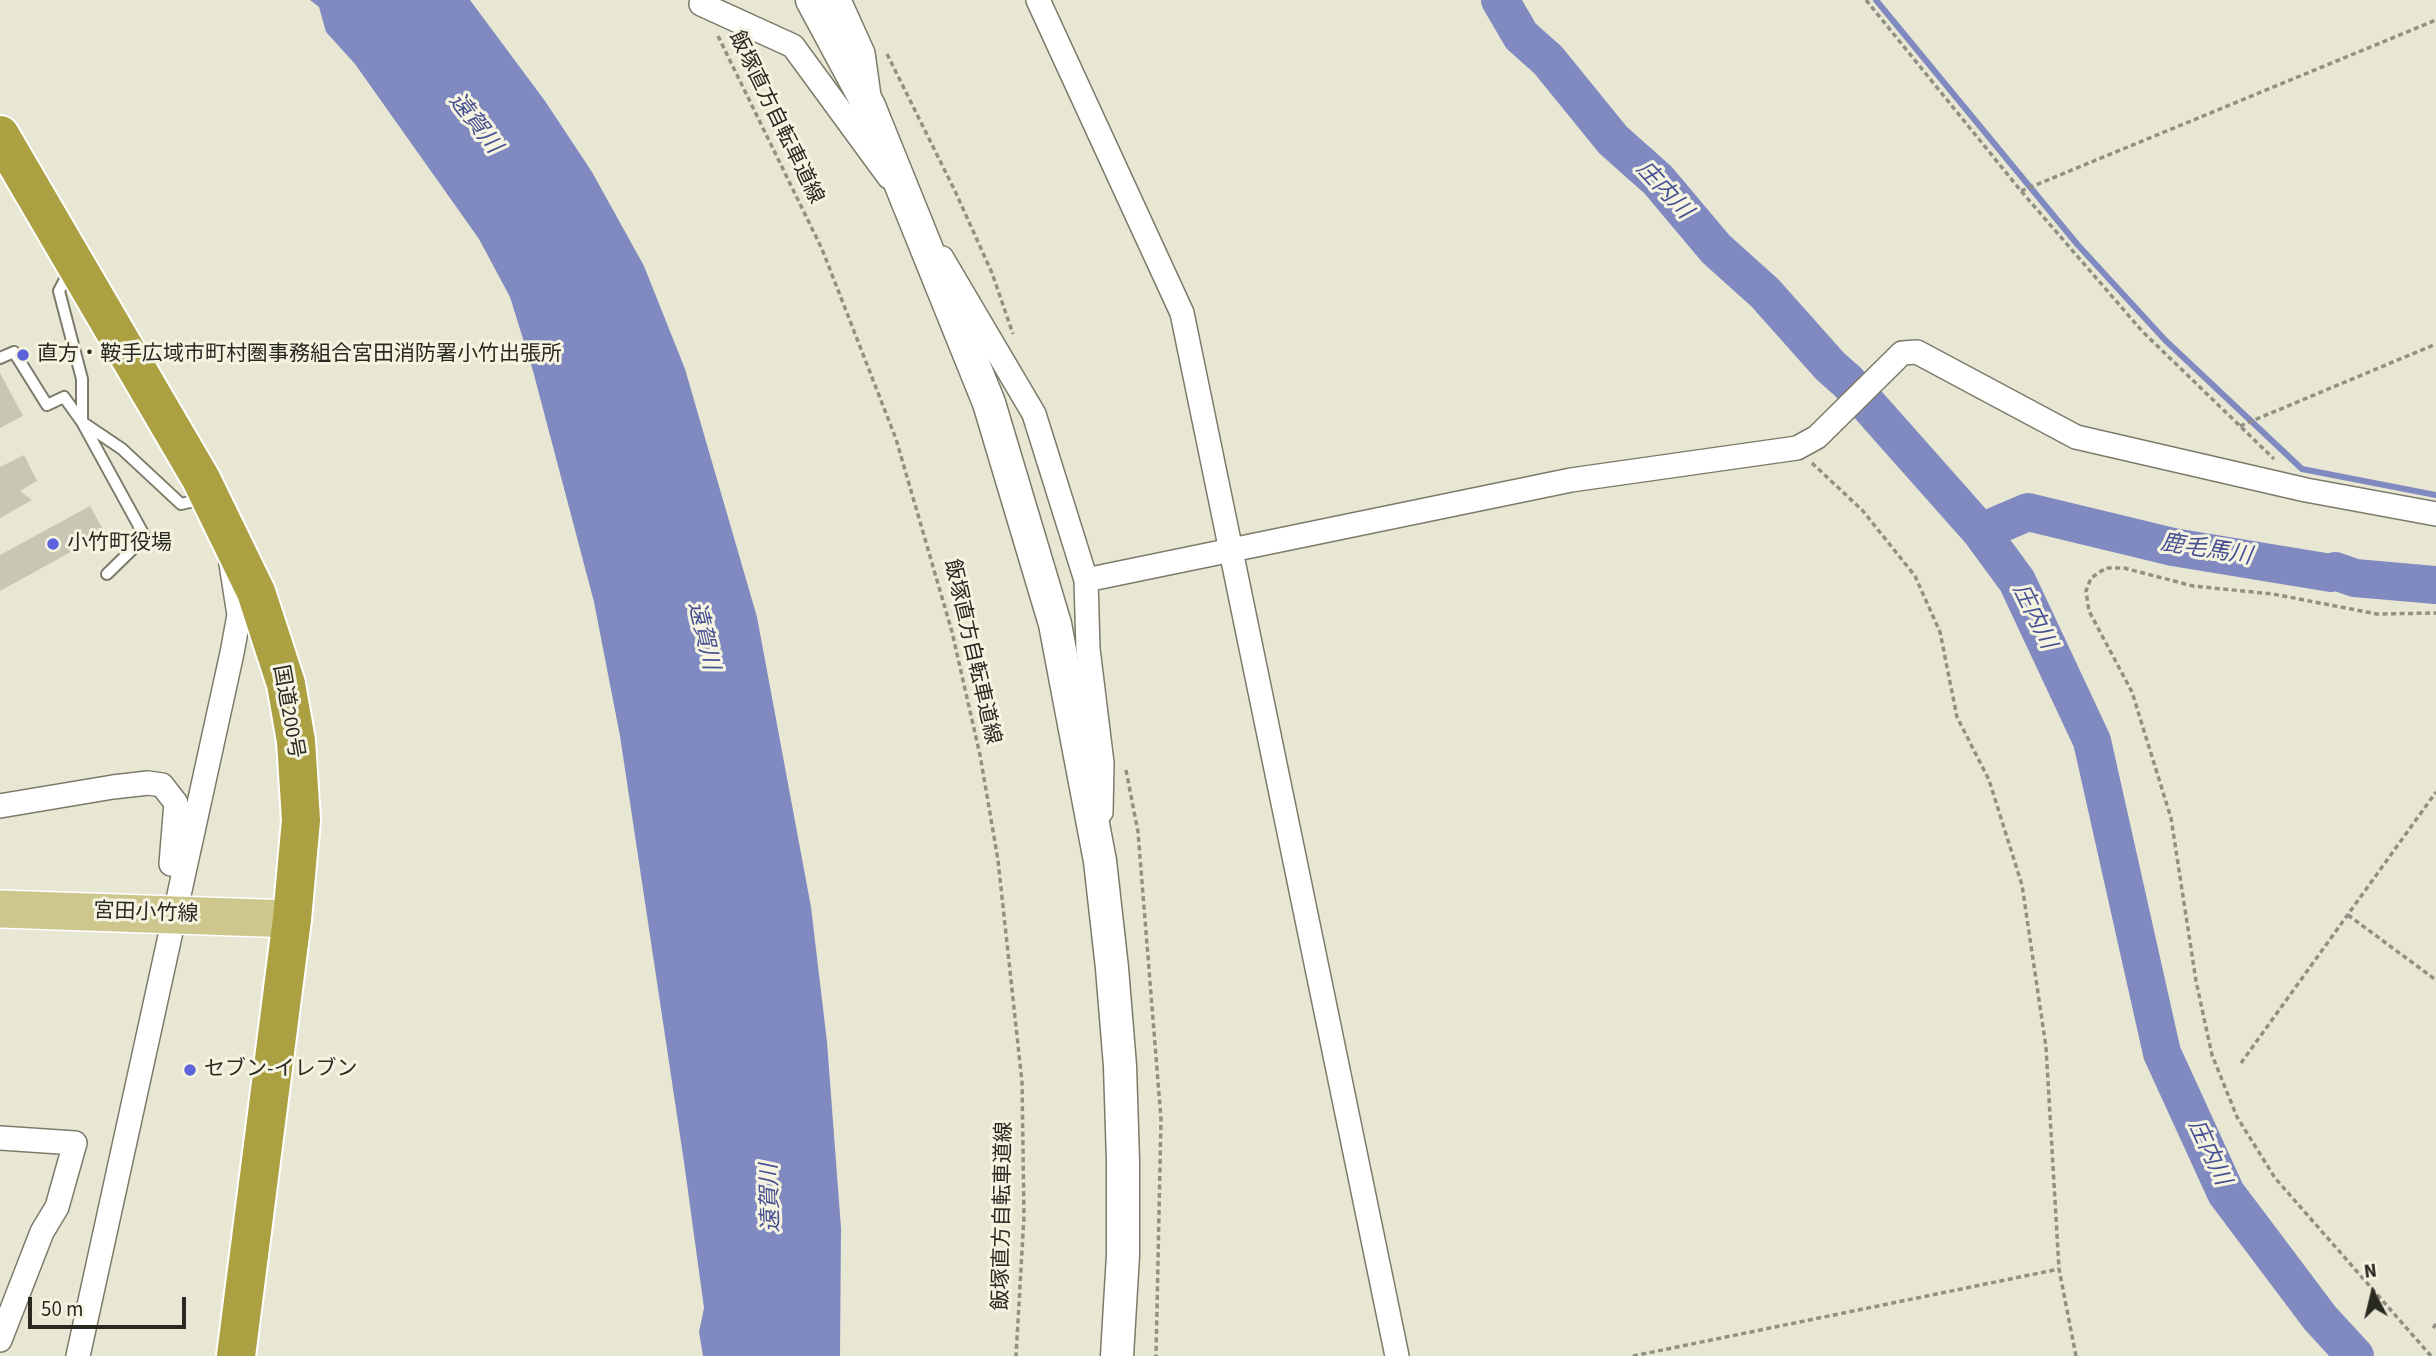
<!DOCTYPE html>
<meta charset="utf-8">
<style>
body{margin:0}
#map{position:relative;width:2436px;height:1356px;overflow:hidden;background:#e8e7d4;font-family:"Source Sans 3",sans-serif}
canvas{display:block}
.north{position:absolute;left:2338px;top:1258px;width:70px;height:70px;-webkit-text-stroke:5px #f5f4e1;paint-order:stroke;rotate:353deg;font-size:19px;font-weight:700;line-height:28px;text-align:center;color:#292922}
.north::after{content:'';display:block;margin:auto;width:24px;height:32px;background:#292922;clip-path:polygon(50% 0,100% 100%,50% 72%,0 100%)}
.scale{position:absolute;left:28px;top:1297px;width:158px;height:32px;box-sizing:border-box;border:4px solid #292922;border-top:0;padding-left:9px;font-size:21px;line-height:24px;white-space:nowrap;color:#292922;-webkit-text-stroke:5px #f5f4e1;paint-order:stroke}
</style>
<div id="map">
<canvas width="2436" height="1356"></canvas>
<div class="north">N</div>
<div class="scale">50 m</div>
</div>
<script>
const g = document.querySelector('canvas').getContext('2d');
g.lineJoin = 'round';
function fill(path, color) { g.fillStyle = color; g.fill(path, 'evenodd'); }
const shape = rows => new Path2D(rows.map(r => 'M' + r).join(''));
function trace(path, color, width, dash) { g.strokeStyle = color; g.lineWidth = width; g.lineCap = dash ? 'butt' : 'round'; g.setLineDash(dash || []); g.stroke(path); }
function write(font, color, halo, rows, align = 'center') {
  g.font = font + ' "Source Sans 3","Noto Sans JP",sans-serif'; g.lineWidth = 6; g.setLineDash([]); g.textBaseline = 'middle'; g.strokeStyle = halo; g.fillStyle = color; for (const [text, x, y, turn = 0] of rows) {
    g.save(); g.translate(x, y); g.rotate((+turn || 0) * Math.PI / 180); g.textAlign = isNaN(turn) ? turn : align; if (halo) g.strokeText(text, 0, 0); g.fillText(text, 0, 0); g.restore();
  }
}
fill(shape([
 [310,0,470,0,545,101,592,172,644,266,685,369,757,617,811,907,827,1042,841,1228,840,1356,703,1356,699,1332,704,1308,684,1162,620,736,594,602,533,371,510,297,479,239,355,64,326,32,319,7]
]), '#818ac0');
trace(shape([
 [1876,0,2077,244,2165,340,2302,469,2436,495]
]), '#818ac0', 6);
trace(shape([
 [1500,0,1521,36,1548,60,1613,140,1658,180,1716,249,1765,293,1830,366,1848,382,1981,532,2017,581,2092,741,2162,1053,2226,1193,2320,1318,2355,1356],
 [1981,532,2028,512,2173,547,2331,573,2335,571,2355,578,2436,585]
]), '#818ac0', 38);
fill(shape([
 [0,373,23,416,0,428],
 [24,455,37,481,20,491,32,500,0,518,0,467],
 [90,506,105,533,0,591,0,555]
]), '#c8c6b4');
const lane = shape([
 [70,270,59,291,82,379,82,422,122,449,181,504,203,499],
 [0,358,14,352,47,405,64,397,82,422,145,537,107,574]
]);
const street = shape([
 [839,0,863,53,869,96],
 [1038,0,1182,313,1397,1356],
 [701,4,793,46,889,177],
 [942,258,1034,414,1086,580,1088,649,1102,763,1101,812],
 [1086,580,1571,480,1797,448,1817,437,1902,353,1917,352,2076,437,2306,490,2436,514],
 [0,806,113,787,148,783,162,785,176,803,171,864],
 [0,1138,75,1143,57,1207,42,1232,0,1340],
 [78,1356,232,653,239,615,231,564]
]);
const secondary = shape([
 [812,0,869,106,989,403,1055,624,1100,861,1112,968,1120,1066,1123,1161,1123,1255,1117,1356]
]);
const primary = shape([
 [0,909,292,919]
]);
const highway = shape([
 [0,135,201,479,256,592,286,684,296,741,301,820,292,919,236,1356]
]);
trace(lane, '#7c7b6a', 14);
trace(street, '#7c7b6a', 26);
trace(secondary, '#7c7b6a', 35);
trace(primary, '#fff', 40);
trace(highway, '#fff', 42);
trace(shape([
 [1866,0,2021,191,2142,331,2274,459],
 [718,36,822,249,896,439,952,632,980,755,998,860,1022,1082,1024,1216,1016,1356],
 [887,54,955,191,992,273,1013,334],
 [2021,191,2436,20],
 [2240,426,2436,344],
 [1812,463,1863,511,1915,576,1940,632,1957,717,1989,780,2022,885,2046,1047,2059,1269,2076,1356],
 [1126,770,1138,832,1161,1119,1156,1356],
 [2348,915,2436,980],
 [2241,1063,2436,792],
 [2433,1328,2436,1324],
 [1633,1356,2059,1269],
 [2431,1356,2275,1178,2237,1117,2212,1055,2196,981,2171,818,2132,692,2089,611,2086,591,2091,578,2106,568,2124,568,2193,586,2273,594,2377,614,2436,613]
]), '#919183', 3.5, [5, 3.5]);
trace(lane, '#fff', 10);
trace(street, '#fff', 23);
trace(secondary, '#fff', 32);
trace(primary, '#cdc78e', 37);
trace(highway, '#aba143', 38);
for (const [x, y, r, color] of [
 [23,355,7,"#5c63db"],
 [53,544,7,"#5c63db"],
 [190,1070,7,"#5c63db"]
]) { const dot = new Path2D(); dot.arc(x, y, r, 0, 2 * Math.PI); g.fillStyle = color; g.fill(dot); trace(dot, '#f5f4e1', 2.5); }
write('21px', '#292922', '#f5f4e1', [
 ["飯塚直方自転車道線",775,118,64],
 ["飯塚直方自転車道線",971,652,77],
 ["国道200号",287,712,80],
 ["宮田小竹線",146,914,2],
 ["飯塚直方自転車道線",1004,1216,-89]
]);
write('21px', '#292922', '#f5f4e1', [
 ["直方・鞍手広域市町村圏事務組合宮田消防署小竹出張所",37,355],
 ["小竹町役場",67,544],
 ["セブン-イレブン",204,1070]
], 'left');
write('italic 23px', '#485094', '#f5f4e1', [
 ["遠賀川",474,124,52],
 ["庄内川",1663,191,47],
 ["鹿毛馬川",2206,551,9],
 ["庄内川",2033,617,64],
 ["遠賀川",702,636,77],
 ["庄内川",2208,1153,65],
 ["遠賀川",772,1198,-92]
]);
</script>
